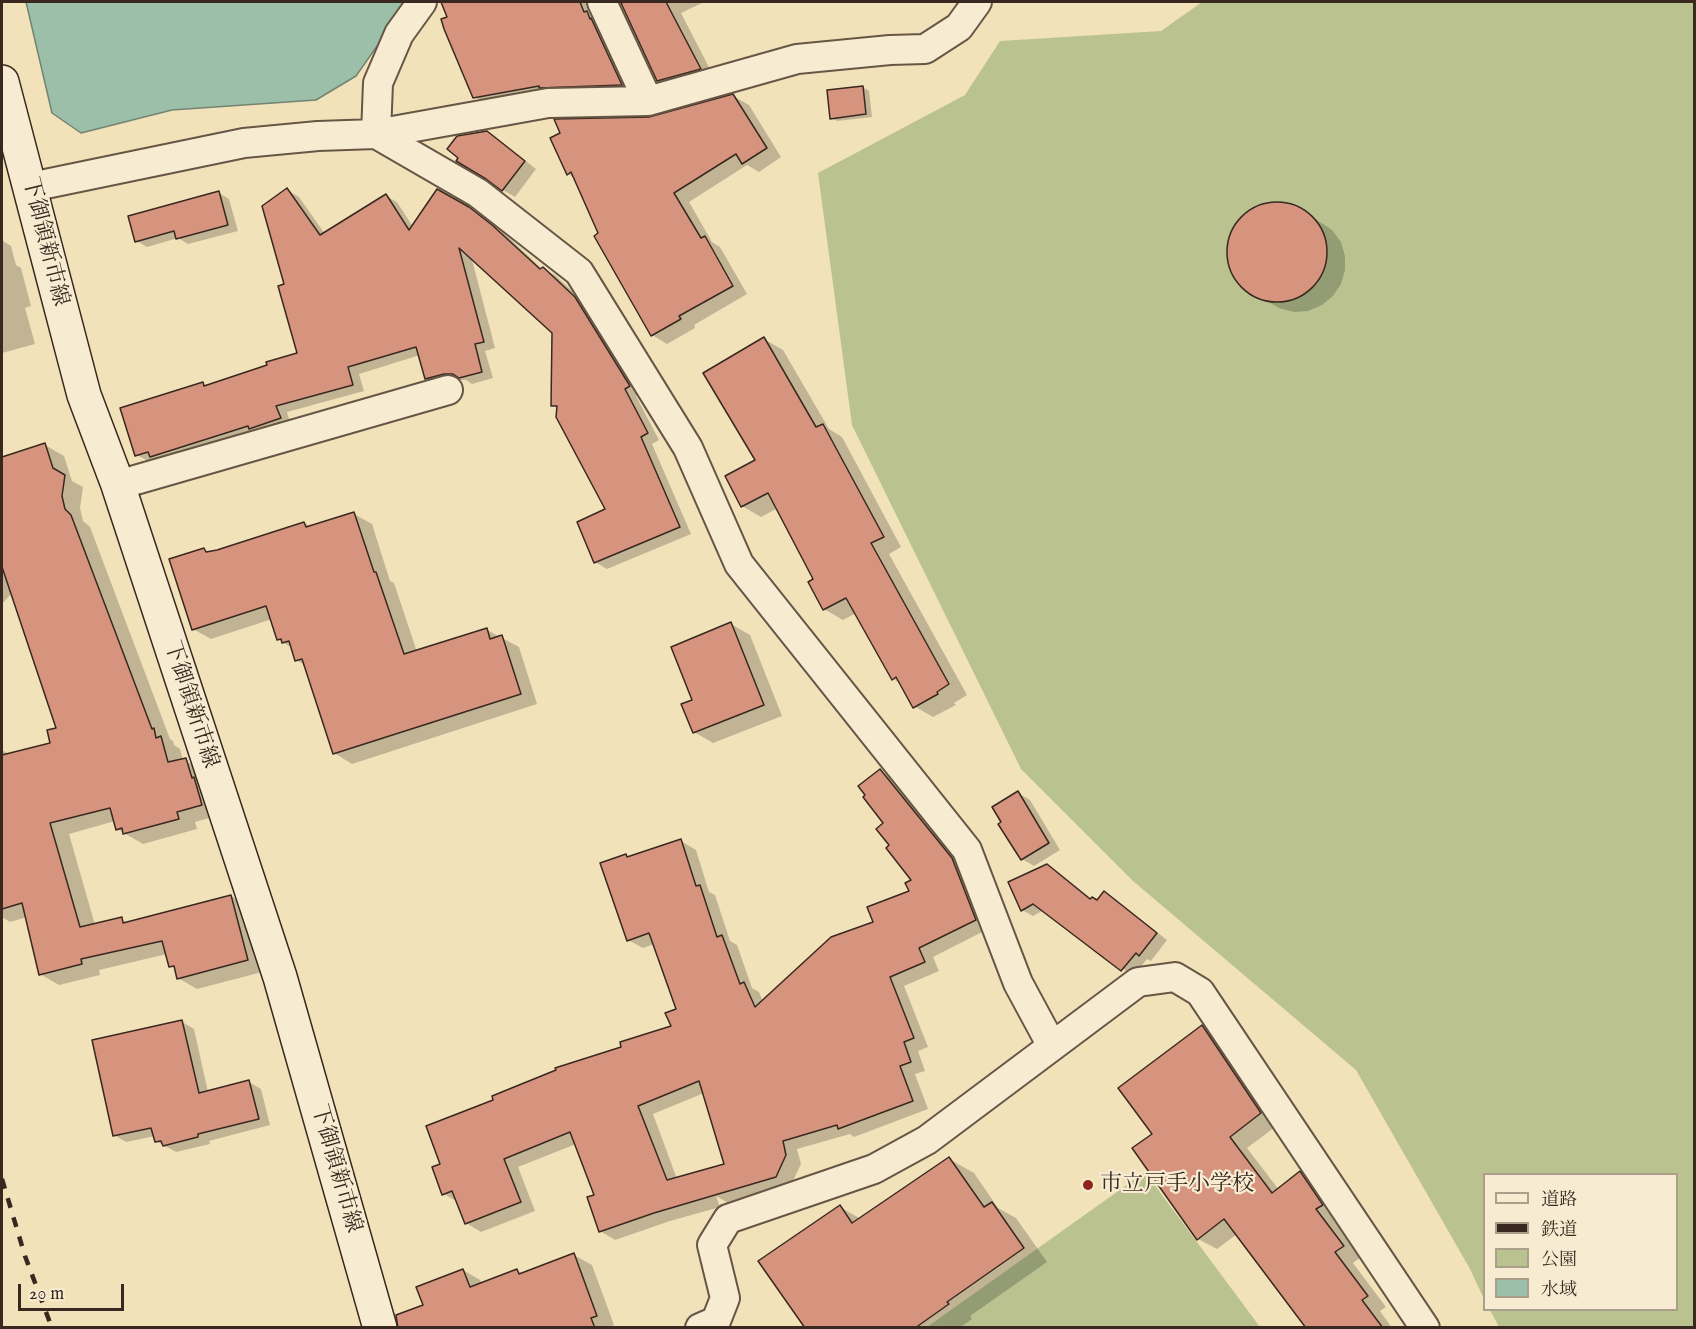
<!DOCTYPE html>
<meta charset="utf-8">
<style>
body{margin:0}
#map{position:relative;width:1696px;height:1329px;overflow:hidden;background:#f2e2ba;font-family:"IM FELL English","Noto Serif JP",serif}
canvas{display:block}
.frame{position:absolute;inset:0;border:3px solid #39281f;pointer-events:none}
.legend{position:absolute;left:1483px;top:1173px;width:195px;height:138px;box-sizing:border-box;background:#f7ecd2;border:2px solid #ab9e8a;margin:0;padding:8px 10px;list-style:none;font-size:18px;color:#39281f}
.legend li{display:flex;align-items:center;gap:12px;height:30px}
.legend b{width:30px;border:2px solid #ab9e8a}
.scale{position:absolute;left:18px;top:1284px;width:106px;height:27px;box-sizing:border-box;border:3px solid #39281f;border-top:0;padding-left:8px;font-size:18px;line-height:21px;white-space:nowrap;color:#39281f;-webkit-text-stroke:4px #f7ecd2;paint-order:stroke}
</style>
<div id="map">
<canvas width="1696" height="1329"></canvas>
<div class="frame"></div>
<ul class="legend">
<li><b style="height:8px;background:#f7ecd2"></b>道路</li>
<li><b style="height:8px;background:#39281f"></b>鉄道</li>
<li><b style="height:16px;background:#bac390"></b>公園</li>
<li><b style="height:16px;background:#9cbfaa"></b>水域</li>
</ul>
<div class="scale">20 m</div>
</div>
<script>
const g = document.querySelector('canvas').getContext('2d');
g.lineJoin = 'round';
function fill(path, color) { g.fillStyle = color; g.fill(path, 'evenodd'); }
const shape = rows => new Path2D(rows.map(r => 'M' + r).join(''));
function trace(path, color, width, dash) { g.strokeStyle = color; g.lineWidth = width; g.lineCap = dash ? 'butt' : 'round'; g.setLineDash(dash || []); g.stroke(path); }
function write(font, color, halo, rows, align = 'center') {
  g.font = font + ' "IM FELL English","Noto Serif JP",serif'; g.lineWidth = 4.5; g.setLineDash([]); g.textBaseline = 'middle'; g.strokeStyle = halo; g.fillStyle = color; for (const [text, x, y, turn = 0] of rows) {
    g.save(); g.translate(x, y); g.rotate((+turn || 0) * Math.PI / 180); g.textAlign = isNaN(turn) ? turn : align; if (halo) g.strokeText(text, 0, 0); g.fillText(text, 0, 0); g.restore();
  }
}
fill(shape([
 [1202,2,1694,2,1694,1327,1499,1327,1490,1310,1676,1310,1676,1174,1484,1174,1484,1299,1470,1269,1356,1070,1133,881,1021,769,852,425,818,173,965,95,1000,41,1161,31],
 [1145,1172,1260,1327,927,1327]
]), '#bac390');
const water = shape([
 [26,2,408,2,356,76,316,100,172,110,81,133,52,113,26,2]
]);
fill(water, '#9cbfaa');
trace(water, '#748372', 1.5);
fill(shape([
 [443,2,602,2,636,93,489,105,475,97],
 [622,2,704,2,681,13,714,77,673,89,658,80],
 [863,87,869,91,872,117,837,121,831,118],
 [733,96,749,105,781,157,759,172,747,165,689,202,712,242,720,247,747,294,694,325,695,328,667,344,652,335,600,234,575,178,568,174,649,119],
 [486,132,499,140,536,169,515,197,503,190],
 [287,190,299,197,325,234,386,196,397,202,413,227,438,191,481,215,504,233,542,269,555,275,587,305,641,393,636,396,659,440,652,444,691,534,607,569,595,562,607,509,558,408,552,405,553,332,471,256,495,348,485,351,493,378,472,384,466,380,457,380,438,385,426,378,420,355,359,374,364,391,287,412,291,425,163,463,156,459,148,461,137,455,203,384,207,386,299,354,286,285],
 [219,193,229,199,238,231,188,244,178,238,147,247,137,241],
 [1269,204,1285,204,1300,209,1332,230,1341,242,1345,256,1345,270,1341,284,1333,296,1322,305,1308,311,1294,312,1279,308,1246,289,1236,277,1230,263,1229,248,1233,233,1241,219,1254,210],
 [2,237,3,241,11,246,16,265,21,268,31,306,25,308,35,344,2,353],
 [764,339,783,350,829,429,842,437,901,547,889,554,967,695,954,703,956,705,933,717,914,706,902,684,893,679,856,613,843,620,824,609,816,580,778,508,761,517,742,506,727,476,757,461],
 [45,445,64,456,72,481,83,487,80,508,83,521,90,527,170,739,173,741,174,745,180,749,183,760,204,770,220,815,195,822,197,829,143,844,117,829,115,821,69,834,95,925,121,919,128,923,231,896,250,907,266,971,197,989,178,978,176,969,171,966,167,954,99,970,100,975,59,985,40,974,27,917,10,922,2,917,2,750,7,753,7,755,51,744,58,729,12,593,2,604,2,459],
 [354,514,372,524,390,581,394,583,417,652,487,630,519,647,537,704,352,764,334,753,305,665,296,660,292,648,278,639,272,619,211,639,193,629,204,549,210,553,304,523,311,527],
 [731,624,750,635,782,716,713,743,694,732,694,701],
 [880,771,895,779,967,868,990,928,933,957,939,971,904,986,928,1047,918,1051,925,1071,915,1074,928,1109,854,1137,850,1134,797,1149,801,1164,791,1185,730,1204,716,1196,720,1207,670,1221,615,1240,600,1231,596,1196,576,1144,518,1167,535,1211,481,1232,466,1223,458,1202,444,1194,623,1048,673,1027,677,1010,654,944,643,948,628,940,626,856,630,858,681,841,696,850,709,892,715,895,730,941,737,945,752,988,759,992,763,1002,875,923,911,891,914,880,892,846,885,824],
 [704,1093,725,1165,677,1179,653,1114],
 [1018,793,1030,800,1060,850,1034,866,1022,859],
 [1047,865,1058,872,1092,899,1097,902,1104,893,1115,899,1167,940,1151,961,1147,959,1133,976,1044,910,1033,916,1022,910],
 [182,1022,194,1029,208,1092,249,1082,261,1089,270,1125,209,1141,210,1144,176,1152,156,1141,155,1136,126,1142,114,1135],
 [1202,1027,1221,1037,1279,1124,1247,1148,1279,1190,1300,1173,1319,1184,1340,1216,1334,1220,1361,1257,1353,1263,1386,1307,1380,1311,1392,1328,1308,1328,1237,1234,1217,1249,1198,1239,1154,1134],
 [949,1159,974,1173,998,1208,1016,1218,1047,1262,970,1316,972,1319,959,1328,806,1328,840,1207,861,1219],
 [574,1255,592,1265,614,1325,607,1328,419,1328,425,1306,463,1270,480,1280,482,1284,517,1271,523,1274]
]), '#0003');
const building = shape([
 [441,2,580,2,584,12,587,11,590,19,591,18,622,85,539,88,539,86,473,98,444,29,441,19,447,17,441,2],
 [624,2,666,2,701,69,657,81,621,3,624,2],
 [863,86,866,114,830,119,827,90,863,86],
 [733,94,767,148,742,164,736,154,674,193,701,238,705,236,733,286,679,316,681,319,651,336,594,236,598,233,571,172,567,175,550,138,560,133,554,119,649,117,733,94],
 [487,131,525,161,502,191,486,179,456,161,458,158,447,149,457,136,487,131],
 [287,188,320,235,386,194,409,230,437,189,469,207,492,225,540,269,543,267,575,297,630,386,625,389,648,433,641,437,680,527,594,563,577,522,605,509,556,417,557,406,551,406,552,333,459,248,484,342,475,344,482,372,459,378,453,374,444,374,425,379,416,347,348,367,353,385,276,406,281,418,249,429,248,426,150,457,148,452,135,456,120,408,203,382,204,386,267,365,266,362,297,353,278,286,284,284,262,206,287,188],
 [219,191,228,225,176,239,174,231,135,242,128,216,219,191],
 '1227 252a50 50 0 1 1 100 0a50 50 0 1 1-100 0Z',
 [764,337,816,427,823,424,884,537,871,543,949,684,937,692,938,694,913,708,896,677,892,680,846,598,823,610,808,582,813,579,768,493,741,507,725,476,755,460,703,373,764,337],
 [45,443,53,468,65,475,62,496,65,509,71,515,152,729,154,728,156,738,161,736,168,762,186,758,192,778,194,777,202,805,177,812,179,819,123,834,122,828,116,830,110,808,50,823,80,927,122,917,123,923,231,895,248,960,177,979,174,966,169,967,162,941,81,959,82,964,39,975,22,903,2,909,2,755,50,743,47,730,56,728,2,567,2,457,45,443],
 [354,512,374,572,376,572,404,654,487,628,490,639,502,635,521,694,333,754,302,659,295,661,289,641,282,643,281,639,277,640,266,606,192,630,169,559,204,548,206,552,217,550,304,522,306,527,354,512],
 [731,622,764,705,693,733,681,704,692,700,671,647,731,622],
 [880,769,952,858,976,920,919,948,925,962,890,977,914,1038,904,1042,911,1062,900,1066,913,1101,838,1129,837,1125,783,1141,786,1155,776,1177,654,1213,599,1232,587,1197,594,1195,570,1132,504,1159,521,1202,465,1224,452,1191,442,1195,432,1167,440,1164,426,1126,493,1100,492,1096,556,1070,555,1068,621,1047,620,1042,671,1026,665,1013,676,1009,649,933,627,941,600,863,626,854,627,857,681,839,696,886,700,885,717,937,722,935,740,984,744,982,755,1007,831,937,873,922,867,907,909,891,905,883,911,880,886,848,889,845,876,829,883,823,863,797,865,795,858,786,880,769],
 [699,1081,724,1164,667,1180,638,1106,699,1081],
 [1018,791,1049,843,1021,860,998,824,1001,822,992,807,1018,791],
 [1047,864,1090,899,1092,897,1097,900,1104,891,1157,933,1139,956,1136,953,1121,971,1033,904,1021,911,1008,882,1047,864],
 [182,1020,199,1093,249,1080,259,1119,198,1134,198,1137,163,1146,161,1141,155,1142,151,1128,113,1136,92,1040,182,1020],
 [1202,1025,1261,1113,1230,1137,1272,1193,1300,1171,1323,1205,1316,1209,1344,1246,1335,1252,1368,1296,1362,1300,1383,1328,1306,1328,1224,1219,1197,1240,1132,1148,1152,1134,1118,1088,1202,1025],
 [949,1157,984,1207,992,1202,1024,1248,947,1302,949,1304,915,1328,805,1328,758,1261,840,1205,852,1223,949,1157],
 [574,1253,597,1316,591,1318,595,1328,398,1328,396,1315,423,1305,416,1287,463,1269,470,1287,517,1269,519,1274,574,1253]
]);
fill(building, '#d6947f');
trace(building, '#39281f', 1.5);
const minor = shape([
 [422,2,399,34,378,83,376,134,548,103,648,101,797,59,890,50,925,49,959,27,977,2],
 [602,2,648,101],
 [31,187,244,143,318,136,376,134,478,193,579,272,688,448,739,564,967,850,1018,983,1052,1046],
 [118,485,448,390],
 [700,1328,716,1321,725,1298,712,1245,728,1219,874,1169,927,1140,1138,982,1175,977,1200,992,1425,1328]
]);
const secondary = shape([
 [2,82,84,395,118,485,280,977,380,1328]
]);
trace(minor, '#675646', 32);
trace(secondary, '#39281f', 36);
trace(minor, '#f7ecd2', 28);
trace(secondary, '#f7ecd2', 33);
trace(shape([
 [2,1179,25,1256,52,1328]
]), '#39281f', 4.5, [10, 10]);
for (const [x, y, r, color] of [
 [1088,1185,6,"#8f2418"]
]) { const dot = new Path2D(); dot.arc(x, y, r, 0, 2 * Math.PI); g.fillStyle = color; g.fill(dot); trace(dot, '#f7ecd2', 2); }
write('22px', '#39281f', '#f7ecd2', [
 ["下御領新市線",44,242,76],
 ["下御領新市線",190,705,72],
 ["下御領新市線",335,1169,74]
]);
write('22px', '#39281f', '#f7ecd2', [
 ["市立戸手小学校",1100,1185]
], 'left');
</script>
